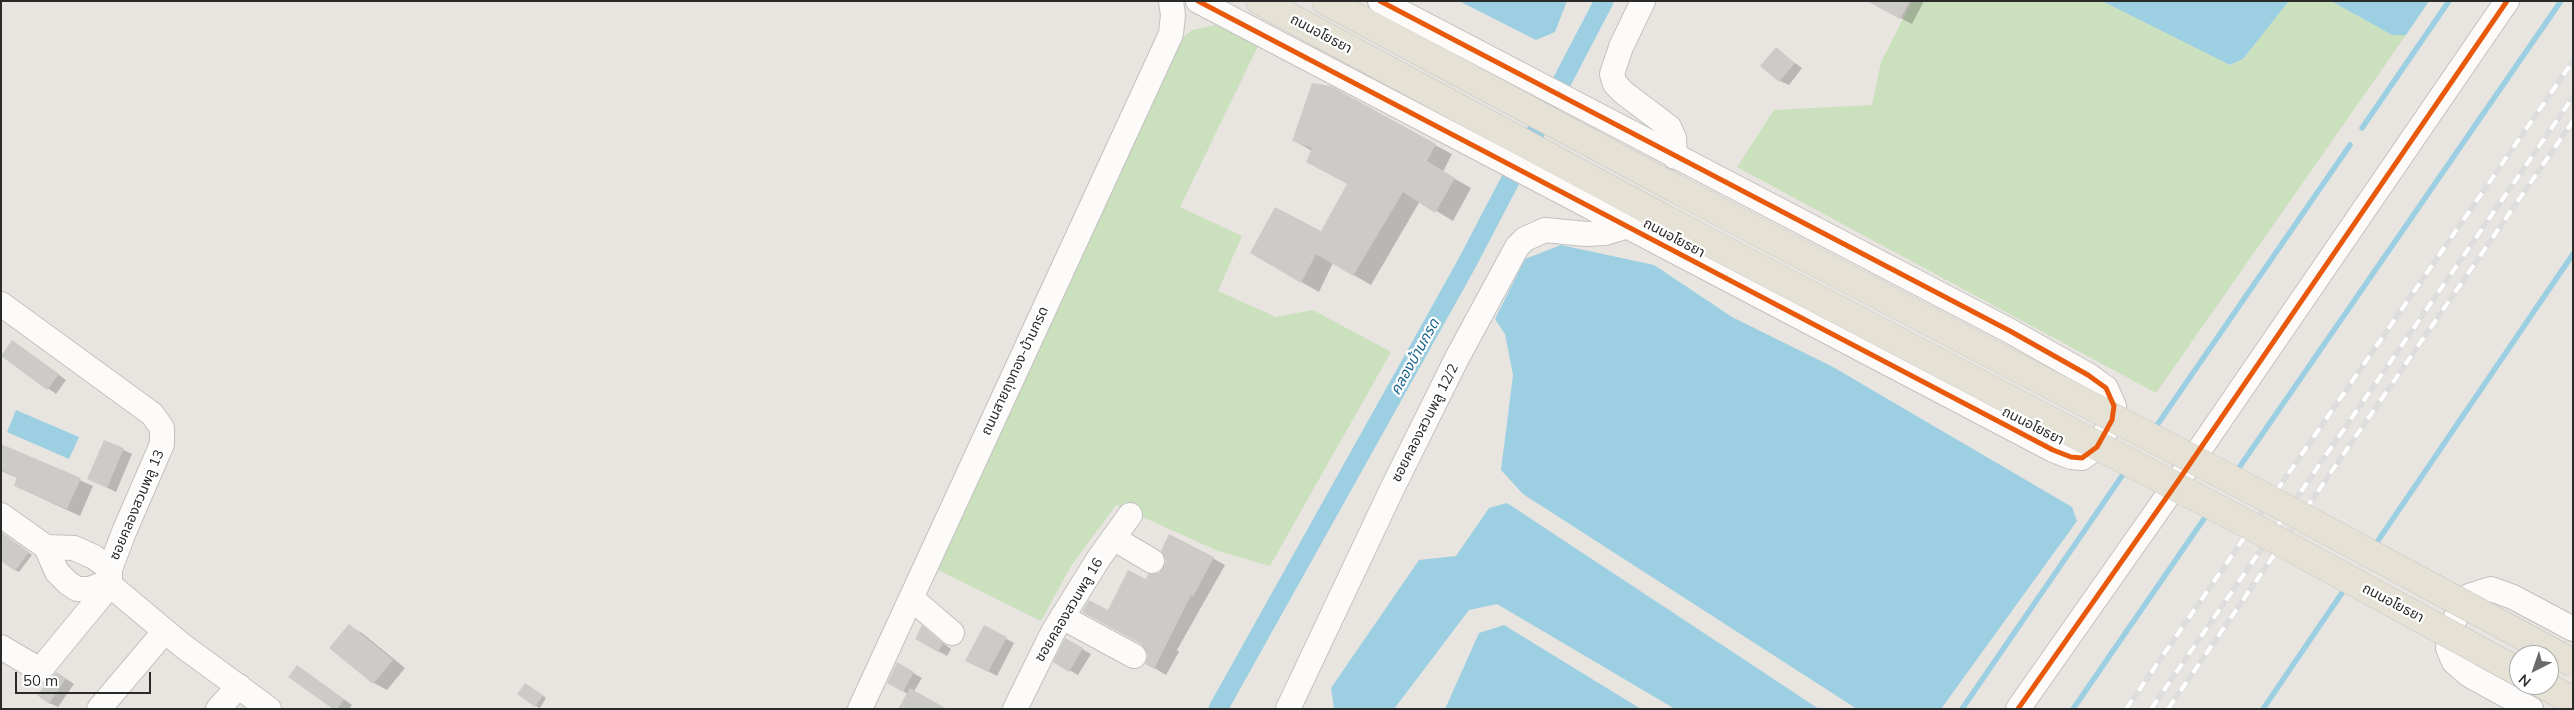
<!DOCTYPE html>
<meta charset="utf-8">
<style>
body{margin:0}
#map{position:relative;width:2574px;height:710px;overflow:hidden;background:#e8e5e1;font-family:Mulish,sans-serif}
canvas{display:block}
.frame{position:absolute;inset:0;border:2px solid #2a2a2a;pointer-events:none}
.north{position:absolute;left:2509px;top:645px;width:50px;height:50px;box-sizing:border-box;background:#fff;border:1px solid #aaa;border-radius:50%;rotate:221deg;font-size:14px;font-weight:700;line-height:20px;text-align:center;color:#2a2a2a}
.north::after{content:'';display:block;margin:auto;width:18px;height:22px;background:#6c6b6a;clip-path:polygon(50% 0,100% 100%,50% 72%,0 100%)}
.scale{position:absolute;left:15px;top:672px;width:136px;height:22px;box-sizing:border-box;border:2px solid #2a2a2a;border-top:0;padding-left:6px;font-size:15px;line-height:18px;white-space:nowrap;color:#2a2a2a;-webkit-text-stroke:4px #fff;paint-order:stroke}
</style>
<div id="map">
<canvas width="2574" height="710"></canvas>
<div class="frame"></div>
<div class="north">N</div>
<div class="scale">50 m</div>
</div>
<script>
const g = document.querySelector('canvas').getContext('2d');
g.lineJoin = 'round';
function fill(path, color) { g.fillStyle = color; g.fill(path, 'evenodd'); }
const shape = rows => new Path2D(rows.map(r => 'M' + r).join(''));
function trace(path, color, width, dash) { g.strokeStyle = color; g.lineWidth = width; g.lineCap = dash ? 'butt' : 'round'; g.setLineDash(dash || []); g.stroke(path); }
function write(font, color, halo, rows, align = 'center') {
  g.font = font + ' Mulish,"Noto Sans Thai",sans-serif'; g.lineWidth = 4.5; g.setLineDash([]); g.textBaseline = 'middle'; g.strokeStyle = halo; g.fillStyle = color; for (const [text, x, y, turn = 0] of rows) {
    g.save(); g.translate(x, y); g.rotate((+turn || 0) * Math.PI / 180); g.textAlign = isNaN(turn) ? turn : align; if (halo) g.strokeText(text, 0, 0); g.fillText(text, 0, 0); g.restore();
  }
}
fill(shape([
 [1912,1,2102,1,2230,65,2243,59,2289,1,2331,1,2392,35,2406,35,2156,393,1737,167,1774,110,1872,105,1881,62],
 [1215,25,1228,28,1259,44,1180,207,1242,236,1218,291,1276,317,1313,310,1391,352,1270,566,1218,551,1116,505,1071,566,1041,621,932,567,1179,41,1192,30]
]), '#cbe0bd');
fill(shape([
 [1459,1,1567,1,1555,32,1536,40],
 [2102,1,2289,1,2243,59,2230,65],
 [2331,1,2429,1,2406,35,2392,35],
 [1561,245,1654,265,1732,317,1833,367,2072,507,2077,521,1941,709,1857,709,1523,494,1501,470,1513,375,1505,334,1495,319,1525,259],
 [16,410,79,437,69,459,7,432],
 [1507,503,1819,709,1675,709,1497,604,1469,610,1394,709,1334,709,1331,688,1419,560,1456,556,1489,508],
 [1504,625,1641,709,1445,709,1479,633]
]), '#9ccfe1');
fill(shape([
 [1878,1,1924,1,1912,24,1887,11],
 [1776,49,1802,68,1789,85,1780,81],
 [1293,140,1435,145,1452,154,1443,172,1471,188,1453,221,1420,201,1371,285,1333,263,1319,292,1251,253,1322,233,1348,184,1312,151],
 [12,341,66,380,56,394,2,355],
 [105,441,132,454,116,492,89,479],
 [1,445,93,486,80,516,15,486,18,478,1,471],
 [1,533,32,555,19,572,15,570],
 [1170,535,1225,565,1177,650,1179,652,1166,675,1146,663,1149,655,1142,644,1108,611,1146,581,1160,574,1167,562],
 [349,626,362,633,405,668,387,690,374,683,331,648],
 [922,627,951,649,947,656,916,639],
 [985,627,1014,643,997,676,967,660],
 [1066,640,1091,654,1078,675,1055,662],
 [897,664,922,678,914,691,908,694,889,683],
 [306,672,352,705,349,709,335,709],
 [65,678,74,684,58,707,49,703],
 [529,686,546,698,540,708,536,706]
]), '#0003');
trace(shape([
 [2362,128,2449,1],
 [2153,431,2350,145],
 [2236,472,2561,1],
 [2373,548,2573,254],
 [1962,709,2126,470],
 [2073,709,2208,513],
 [2263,709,2346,587]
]), '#9ccfe1', 5.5);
trace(shape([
 [1218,709,1466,265,1604,1]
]), '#9ccfe1', 19);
fill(shape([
 [1867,1,1910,1,1900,19],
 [1776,47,1795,63,1779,82,1760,66],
 [1312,83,1331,86,1436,144,1427,161,1455,178,1435,213,1403,192,1353,276,1316,254,1301,283,1250,253,1275,207,1321,231,1347,184,1306,162,1312,148,1292,141],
 [12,340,59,374,47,390,1,356],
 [104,440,124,448,107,488,87,479],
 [1,444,81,478,67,509,14,486,17,477,1,470],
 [1,532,29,552,15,571,1,561],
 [1169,534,1214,557,1193,597,1191,595,1154,669,1145,664,1148,655,1141,644,1082,612,1089,600,1108,610,1128,570,1146,579,1148,574,1159,573,1166,562,1161,551],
 [349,624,393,660,373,684,329,648],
 [922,625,943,643,938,652,915,639],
 [984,625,1007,637,988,672,965,661],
 [1065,638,1083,648,1069,672,1053,662],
 [897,662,914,672,903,692,887,683],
 [297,665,344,699,337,709,333,709,288,677],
 [56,672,66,678,49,704,37,695],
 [525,683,543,695,535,707,517,694],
 [910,688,947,709,898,709]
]), '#cdcbc8');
const minor = shape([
 [1198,1,2053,450,2071,457,2082,458,2097,447,2112,420,2114,406,2106,388,2088,375,2010,331,1380,1],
 [1643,1,1621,47,1612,74,1615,84,1624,93,1669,127,1674,138,1675,157],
 [1,304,152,414,162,428,162,444,124,532,110,569,110,585,183,646,269,709],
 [1,515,46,547,57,572,68,583,77,589,89,589,109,582],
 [1113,538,1152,561],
 [46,547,74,548,94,557,110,569],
 [911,598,952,633],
 [1062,617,1134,656],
 [1,647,40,670,110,585],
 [99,709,165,631],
 [218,709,239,686],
 [860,709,1171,34,1173,15,1171,1],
 [1015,709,1053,632,1099,558,1130,515],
 [1288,709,1392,489,1457,358,1517,247,1525,239,1545,230,1586,234,1605,233,1628,226],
 [2018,709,2176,484,2507,1],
 [2531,709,2469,675,2454,662,2448,648,2452,624,2469,596,2491,589,2513,597,2573,629]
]);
const major = shape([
 [1260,1,1663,218],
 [1326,1,1678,190],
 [2544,685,2573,701]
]);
trace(minor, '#c2c1c0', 26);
trace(major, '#c4c3c2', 29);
trace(minor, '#fcfbfa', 24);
trace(major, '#e5e1d5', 28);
const rail = shape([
 [2126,709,2573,61],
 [2151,709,2573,97],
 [2168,709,2573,121]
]);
trace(rail, '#ddddde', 5.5);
trace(rail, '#fff', 4, [11]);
const majorBridge = shape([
 [1678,190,2265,497,2573,663],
 [1663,218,2251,526,2519,672]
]);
trace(majorBridge, '#c4c3c2', 29, []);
trace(majorBridge, '#e5e1d5', 28);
trace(shape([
 [1198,1,2053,450,2071,457,2082,458,2097,447,2112,420,2114,406,2106,388,2088,375,2010,331,1380,1],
 [2018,709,2176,484,2507,1]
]), '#e8590c', 5);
write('14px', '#2a2a2a', '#fff', [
 ["ถนนอโยธยา",1321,34,28],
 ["ถนนอโยธยา",1674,238,28],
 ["ถนนสายถุงทอง-บ้านกรด",1015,371,-65],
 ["ซอยคลองสวนพลู 12/2",1425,423,-63],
 ["ถนนอโยธยา",2033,426,27],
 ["ซอยคลองสวนพลู 13",137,505,-67],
 ["ถนนอโยธยา",2393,603,28],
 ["ซอยคลองสวนพลู 16",1069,610,-59]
]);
write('italic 15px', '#1c658c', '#fff', [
 ["คลองบ้านกรด",1415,357,-61]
]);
</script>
